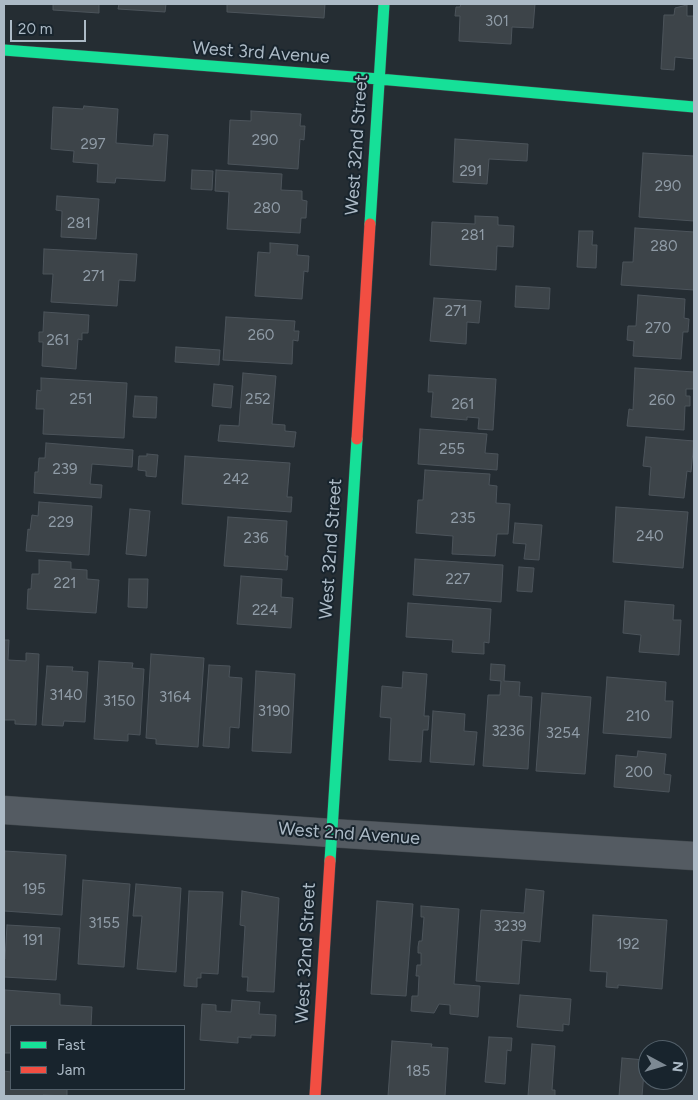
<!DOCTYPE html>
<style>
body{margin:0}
#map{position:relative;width:698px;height:1100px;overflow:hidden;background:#252d33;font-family:Figtree,sans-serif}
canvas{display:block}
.frame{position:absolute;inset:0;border:5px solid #acbac6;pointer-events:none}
.legend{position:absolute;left:10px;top:1025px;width:175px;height:65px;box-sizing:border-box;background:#18242d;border:1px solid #53606a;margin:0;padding:6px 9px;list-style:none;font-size:15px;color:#acbac6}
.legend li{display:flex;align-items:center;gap:10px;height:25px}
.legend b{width:25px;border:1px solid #53606a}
.north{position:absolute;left:638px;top:1040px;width:50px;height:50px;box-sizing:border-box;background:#18242d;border:1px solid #53606a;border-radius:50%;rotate:96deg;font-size:14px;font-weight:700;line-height:20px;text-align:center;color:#acbac6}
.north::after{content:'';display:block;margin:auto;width:18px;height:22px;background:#7d8993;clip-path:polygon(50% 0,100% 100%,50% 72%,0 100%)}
.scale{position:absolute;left:10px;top:20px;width:76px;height:22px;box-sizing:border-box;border:2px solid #acbac6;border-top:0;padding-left:6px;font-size:15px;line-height:18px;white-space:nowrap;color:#acbac6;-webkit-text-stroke:4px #18242d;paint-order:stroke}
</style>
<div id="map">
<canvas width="698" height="1100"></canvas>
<div class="frame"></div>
<ul class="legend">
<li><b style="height:6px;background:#16e098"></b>Fast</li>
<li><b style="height:6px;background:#f24e42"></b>Jam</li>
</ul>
<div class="north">N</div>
<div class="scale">20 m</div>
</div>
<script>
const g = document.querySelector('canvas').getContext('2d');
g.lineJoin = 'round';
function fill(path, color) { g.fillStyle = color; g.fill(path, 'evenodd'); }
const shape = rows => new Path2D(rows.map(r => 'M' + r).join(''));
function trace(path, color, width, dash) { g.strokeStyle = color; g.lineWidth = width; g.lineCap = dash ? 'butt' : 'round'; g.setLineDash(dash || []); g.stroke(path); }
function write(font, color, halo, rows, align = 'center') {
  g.font = font + ' Figtree,sans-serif'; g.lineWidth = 4; g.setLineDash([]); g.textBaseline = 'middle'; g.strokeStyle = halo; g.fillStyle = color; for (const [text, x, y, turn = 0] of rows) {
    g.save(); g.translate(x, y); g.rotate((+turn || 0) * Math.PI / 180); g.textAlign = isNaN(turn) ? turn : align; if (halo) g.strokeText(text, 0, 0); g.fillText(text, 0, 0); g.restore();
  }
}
const building = shape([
 [53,4,99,4,99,13,53,10,53,4],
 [119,4,166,4,165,12,118,9,119,4],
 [227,4,325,4,324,18,227,12,227,4],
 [461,4,535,4,533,28,512,27,511,44,459,41,460,16,455,16,456,7,460,7,461,4],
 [687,5,687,16,694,16,694,9,694,59,675,57,674,70,661,69,664,15,674,15,675,8,687,5],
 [84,106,118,109,116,143,153,146,154,134,168,135,165,181,116,178,115,183,97,182,98,164,73,162,74,151,51,149,53,107,83,109,84,106],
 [251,111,301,114,300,126,305,126,304,140,300,139,298,169,228,164,230,120,251,121,251,111],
 [455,139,528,144,527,161,489,159,487,184,453,182,455,139],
 [643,153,694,156,694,221,639,217,643,153],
 [192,170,213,171,212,190,191,189,192,170],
 [216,170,282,174,281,190,302,191,302,200,307,201,306,218,301,218,300,233,227,229,229,192,215,191,216,170],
 [57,196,99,199,96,239,61,237,62,211,56,210,57,196],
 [475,216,498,217,498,225,514,226,513,247,497,246,496,270,430,265,432,222,475,224,475,216],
 [635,228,694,232,694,290,621,285,623,262,633,262,635,228],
 [579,231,593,231,592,245,597,245,596,268,577,267,579,231],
 [270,243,298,245,297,255,309,256,308,272,304,271,302,299,255,296,258,252,270,253,270,243],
 [44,249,137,254,135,281,119,280,117,306,51,302,53,274,43,274,44,249],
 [516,286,550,288,549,309,515,307,516,286],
 [638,295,685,299,684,318,689,319,688,332,683,332,681,359,633,356,634,341,627,340,628,326,636,326,638,295],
 [434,298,481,301,479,323,467,322,466,344,430,341,434,298],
 [44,312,89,315,88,333,82,333,82,340,78,339,76,369,42,366,43,342,39,342,39,332,43,332,44,312],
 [226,317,295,321,294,331,299,331,298,341,293,340,292,364,223,360,226,317],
 [176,347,220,350,219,365,175,362,176,347],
 [635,368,694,372,694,389,686,389,686,396,690,396,690,406,685,406,684,430,627,426,629,409,633,410,635,368],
 [243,373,276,376,272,424,285,425,285,431,296,432,294,447,218,441,220,425,239,426,243,373],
 [429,375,496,379,493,430,478,429,479,418,467,417,467,420,431,417,433,392,428,392,429,375],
 [41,378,127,383,124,438,43,434,44,409,36,409,37,390,41,391,41,378],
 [214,384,233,386,231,408,212,406,214,384],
 [135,396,157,397,156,418,133,417,135,396],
 [420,429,487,434,485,453,498,454,497,470,418,464,420,429],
 [646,437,694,441,691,472,687,471,684,498,649,495,651,467,643,466,646,437],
 [46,443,133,450,132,467,92,464,90,484,102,485,101,498,34,493,35,472,38,472,39,458,45,458,46,443],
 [147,454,158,455,156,477,146,476,146,471,138,470,139,456,147,456,147,454],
 [185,456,290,463,287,497,292,497,291,512,182,504,185,456],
 [425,470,490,474,489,485,497,486,496,503,510,504,508,534,497,534,495,556,452,554,453,536,416,533,418,500,423,500,425,470],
 [39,502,92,506,89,555,26,551,28,529,30,530,32,515,38,516,39,502],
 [616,507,688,512,683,568,613,562,616,507],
 [130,509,150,511,146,556,126,554,130,509],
 [228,517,287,521,285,556,288,556,287,570,224,566,228,517],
 [515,523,542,525,539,560,524,559,526,544,513,543,515,523],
 [415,559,503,565,501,602,413,595,415,559],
 [39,560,71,562,71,569,87,570,87,579,99,580,96,613,27,609,28,589,31,589,32,574,39,574,39,560],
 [519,567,534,568,532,592,517,591,519,567],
 [241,576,282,579,281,597,293,598,291,628,237,624,241,576],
 [129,579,148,579,147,608,128,607,129,579],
 [625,601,674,605,673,620,681,620,679,655,639,652,641,635,623,633,625,601],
 [408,603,491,609,489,643,484,642,484,654,452,652,453,640,406,637,408,603],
 [4,640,9,640,8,660,26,661,26,653,39,654,36,725,15,724,15,720,4,720,4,640],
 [151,654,204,658,198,747,156,744,156,739,146,738,151,654],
 [99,661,133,663,132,668,144,669,140,735,128,734,128,741,94,739,99,661],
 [491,664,505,665,504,681,520,682,519,696,532,697,528,769,483,766,488,695,500,695,501,681,490,680,491,664],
 [209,665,230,666,229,677,242,678,239,728,230,727,229,748,203,746,209,665],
 [47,666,73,667,72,671,88,672,85,722,64,721,63,726,42,725,47,666],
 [256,671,295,674,291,753,252,751,256,671],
 [403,672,427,674,424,716,429,716,428,730,423,730,421,762,389,760,391,718,380,717,382,686,402,688,403,672],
 [607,677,666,682,665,701,673,701,671,738,603,733,607,677],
 [542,693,591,697,585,774,536,771,542,693],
 [433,711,465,714,464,731,477,732,474,765,430,762,433,711],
 [638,751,666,754,664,774,671,775,669,792,614,787,616,755,637,757,638,751],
 [5,851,66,855,62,915,4,911,4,869,5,851],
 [83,880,130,884,124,967,78,964,83,880],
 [136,884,181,888,176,972,137,969,142,916,133,916,136,884],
 [526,889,544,891,540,942,522,940,519,984,476,981,481,910,524,913,526,889],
 [189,891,223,892,218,974,201,973,201,978,197,978,197,987,184,986,189,891],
 [242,891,279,898,274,992,247,991,248,977,242,977,245,926,240,925,242,891],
 [377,901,413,904,406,996,371,994,377,901],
 [421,906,459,909,454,984,480,986,478,1017,450,1014,450,1005,439,1004,434,1013,411,1011,412,996,418,996,419,976,416,976,417,965,421,965,421,953,418,953,418,947,419,941,422,941,424,917,421,917,421,906],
 [593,915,667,920,662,989,618,985,618,988,606,987,607,972,590,971,593,915],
 [7,925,60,928,56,980,4,977,4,959,5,959,7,925],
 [5,990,60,994,60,1005,92,1007,91,1026,11,1026,11,1053,4,1053,5,990],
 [520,995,571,999,569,1025,563,1024,563,1031,517,1027,520,995],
 [232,1000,260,1002,259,1014,276,1015,275,1036,251,1035,251,1038,238,1037,238,1043,200,1040,202,1004,216,1005,216,1011,231,1012,232,1000],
 [489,1037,512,1038,511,1051,507,1050,505,1084,485,1082,489,1037],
 [392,1041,432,1044,431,1047,448,1048,445,1096,388,1096,392,1041],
 [532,1044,555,1046,552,1090,555,1090,555,1096,528,1096,532,1044],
 [622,1058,645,1060,642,1096,619,1096,622,1058],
 [4,1071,11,1072,11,1089,67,1089,67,1096,43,1095,43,1096,4,1096,4,1071]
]);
fill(building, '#3d4449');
trace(building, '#4c545b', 1);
const street = shape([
 [4,810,331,833,694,856]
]);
const fast = shape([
 [4,50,379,79,694,107],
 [370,224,384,4],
 [330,861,357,439]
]);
const jam = shape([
 [357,439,370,224],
 [315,1096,330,861]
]);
trace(street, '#42494e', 29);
trace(fast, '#42494e', 12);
trace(jam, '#42494e', 12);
trace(street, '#545b62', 28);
trace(fast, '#16e098', 11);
trace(jam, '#f24e42', 11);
write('15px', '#909ca7', null, [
 ["301",497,22],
 ["290",265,141],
 ["297",93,145],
 ["291",471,172],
 ["290",668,187],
 ["280",267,209],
 ["281",79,224],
 ["281",473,236],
 ["280",664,247],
 ["271",94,277],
 ["271",456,312],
 ["270",658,329],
 ["260",261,336],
 ["261",58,341],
 ["251",81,400],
 ["252",258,400],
 ["260",662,401],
 ["261",463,405],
 ["255",452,450],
 ["239",65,470],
 ["242",236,480],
 ["235",463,519],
 ["229",61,523],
 ["240",650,537],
 ["236",256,539],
 ["227",458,580],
 ["221",65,584],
 ["224",265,611],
 ["3140",66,696],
 ["3164",175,698],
 ["3150",119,702],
 ["3190",274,712],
 ["210",638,717],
 ["3236",508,732],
 ["3254",563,734],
 ["200",639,773],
 ["195",34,890],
 ["3155",104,924],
 ["3239",510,927],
 ["191",33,941],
 ["192",628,945],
 ["185",418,1072]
]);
write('18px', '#acbac6', '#18242d', [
 ["West 3rd Avenue",261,53,4],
 ["West 32nd Street",357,145,-86],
 ["West 32nd Street",331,549,-86],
 ["West 2nd Avenue",349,834,4],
 ["West 32nd Street",306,953,-87]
]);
</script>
